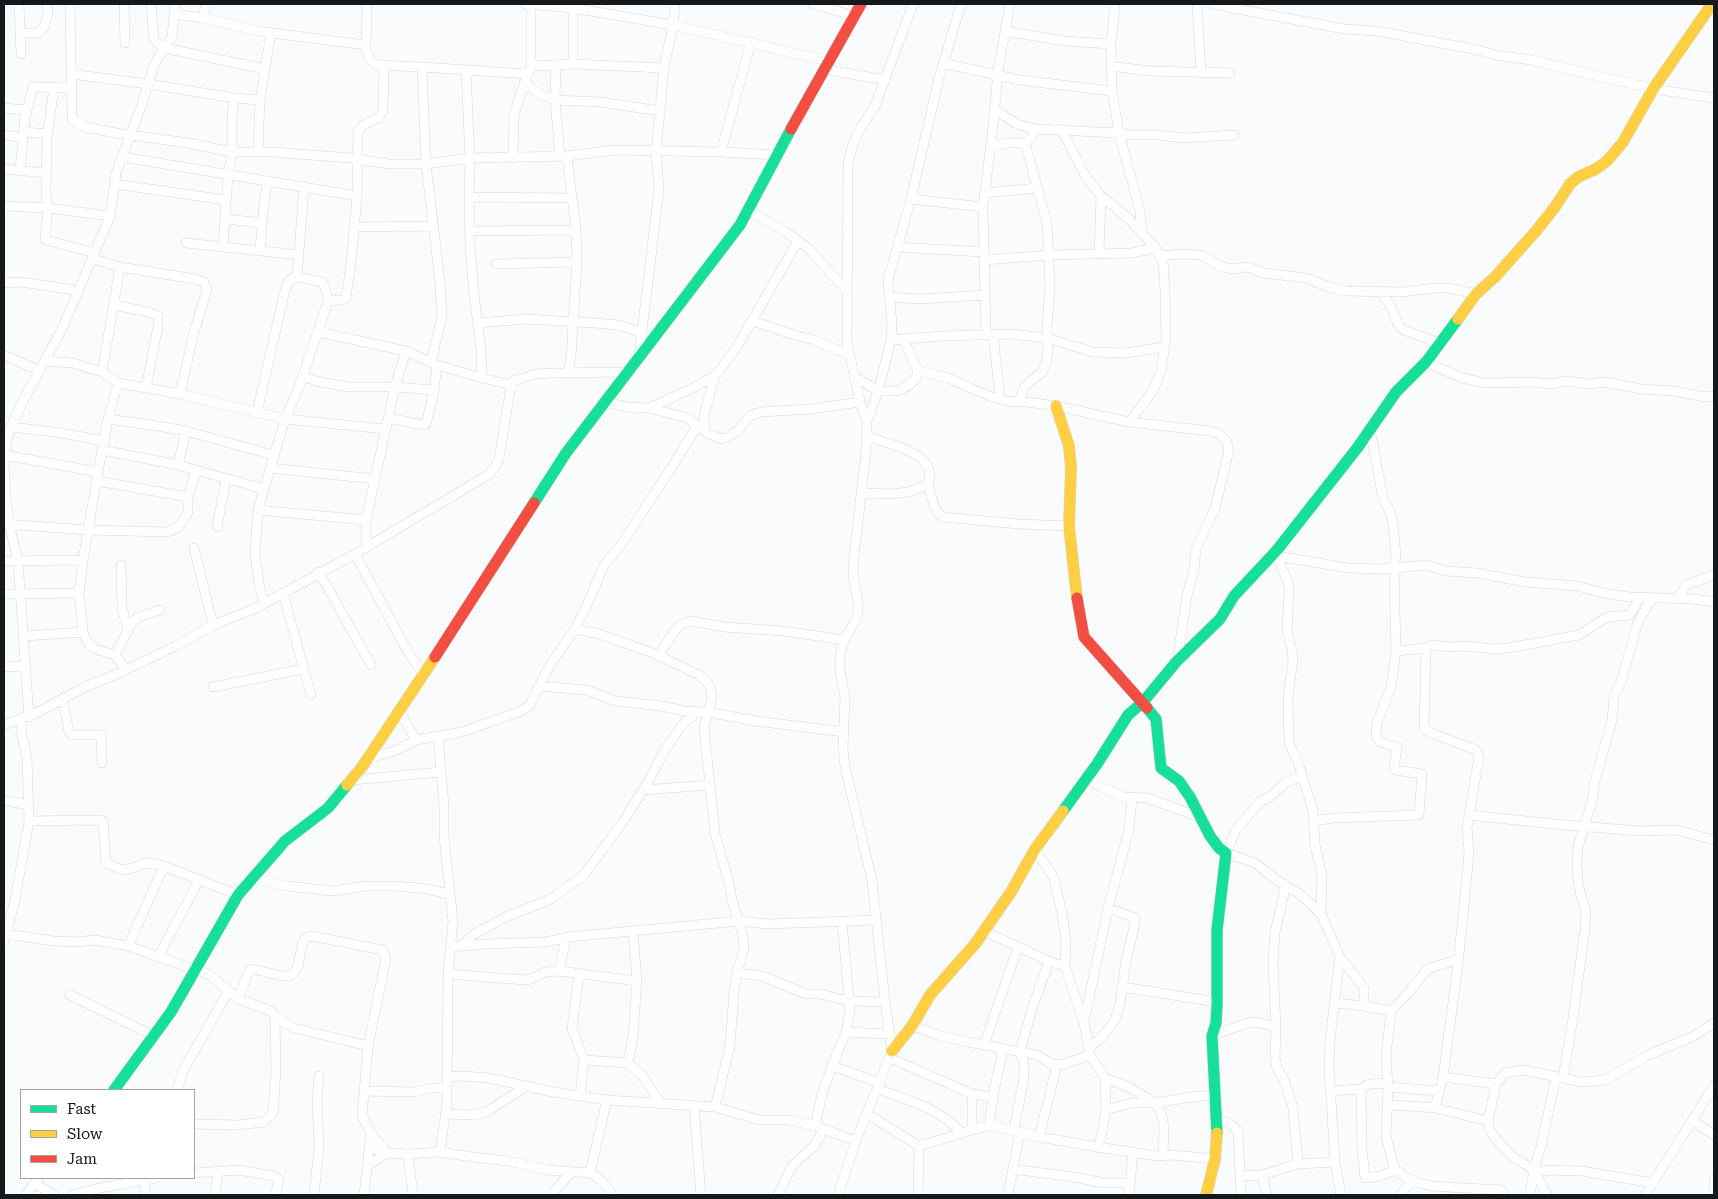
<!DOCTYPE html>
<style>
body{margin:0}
#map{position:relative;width:1718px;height:1199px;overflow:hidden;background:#f9fbfc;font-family:"Roboto Serif",serif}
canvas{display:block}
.frame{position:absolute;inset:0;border:5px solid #15191c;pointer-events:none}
.legend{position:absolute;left:20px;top:1089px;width:175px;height:90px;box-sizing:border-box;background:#fff;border:1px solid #a1a3a4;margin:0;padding:6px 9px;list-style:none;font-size:15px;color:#15191c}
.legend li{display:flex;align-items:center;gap:10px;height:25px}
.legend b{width:25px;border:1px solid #a1a3a4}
</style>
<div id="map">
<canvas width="1718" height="1199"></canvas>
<div class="frame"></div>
<ul class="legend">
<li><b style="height:6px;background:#16e098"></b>Fast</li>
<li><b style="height:6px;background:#ffcf43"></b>Slow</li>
<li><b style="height:6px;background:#f24e42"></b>Jam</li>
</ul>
</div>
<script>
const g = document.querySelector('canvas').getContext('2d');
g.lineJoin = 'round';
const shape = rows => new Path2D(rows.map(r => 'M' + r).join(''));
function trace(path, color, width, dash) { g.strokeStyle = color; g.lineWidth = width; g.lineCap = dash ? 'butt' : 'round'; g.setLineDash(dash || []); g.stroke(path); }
const street = shape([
 [19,4,21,54],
 [70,4,72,114,73,120,85,127,116,133,188,143,232,152,271,152,351,158,388,164,426,164,470,158,567,156,615,150,721,152,777,155],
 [124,4,125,43],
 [175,4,172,37,164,48,265,69],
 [367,4,366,50,370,60,377,65,422,67,527,74],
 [525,4,573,8,673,25,828,61],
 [573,4,573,64],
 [813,4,854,16],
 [1115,4,1111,44,1112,91,1119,133,1140,211,1142,234],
 [1197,4,1201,73],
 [1212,4,1344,29,1377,31,1478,50,1496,55,1531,60,1653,89,1714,98],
 [175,14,203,18,264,32,366,45],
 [203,18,206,4],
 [1005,31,1064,41,1111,44],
 [21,33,39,33,44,27,48,13,47,4],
 [943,63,1019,80,1112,91],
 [556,65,555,100,560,156],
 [531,66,573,64,664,68],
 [1111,66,1148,71,1230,73],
 [422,67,426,164,440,282,442,316,431,363],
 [823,69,885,80],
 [466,70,470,158,469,197,470,246,474,294,481,350,482,378,511,385],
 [71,74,148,84,234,98,260,100,271,33],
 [524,83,538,93,555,100,600,102,660,111],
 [54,87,47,138,46,193,48,208,45,236,46,240,95,253],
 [4,108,27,110],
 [995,110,1017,124,1035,129,1119,133,1130,135,1159,135,1184,138,1234,135],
 [1061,129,1086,177,1101,196,1128,218,1156,248,1163,261,1165,290,1166,339,1161,371,1153,391,1129,422],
 [24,132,48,134],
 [4,135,23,138],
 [990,147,1007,143,1025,143,1031,138,1035,129],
 [258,151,260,100],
 [721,152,751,42],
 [567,156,576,230,577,262,571,357,568,373],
 [122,157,357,196],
 [513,158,514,117,519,98,531,66,531,4],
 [4,169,46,173],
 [20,170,25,118,33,87,71,88],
 [115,184,226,200],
 [985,193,1037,188],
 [469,197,572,198],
 [911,199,983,207],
 [4,206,48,208,110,216],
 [749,211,786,232,809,249,846,290],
 [226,219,262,223,267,181],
 [354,227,434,226],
 [470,231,576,230],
 [186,243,299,255],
 [223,247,228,175,232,152,232,116,234,98],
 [897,247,983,252],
 [260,251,262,223],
 [1099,254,1101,196],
 [1160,256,1182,254,1201,255,1222,267,1233,269,1248,267,1264,273,1306,278,1329,287,1346,291,1401,292,1435,288,1449,288,1476,294],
 [93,259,120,267,195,279,204,282,207,290,194,332,180,394],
 [984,260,1050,255,1131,253,1156,248],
 [496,264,577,262],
 [297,277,304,187],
 [4,283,18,282,36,284,79,291],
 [1381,293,1390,305,1399,326,1404,330,1439,343],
 [889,297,919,299,985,295],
 [113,305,148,312,158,316,158,326,146,388],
 [753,321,791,334,814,340,849,355],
 [479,323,525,319,595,323,618,325,632,329,642,334],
 [318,332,406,351,395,387,366,520,366,548],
 [986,334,983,207,993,127,998,71,1010,4],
 [993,334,1000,399],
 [891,340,942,336,1011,334,1047,338,1093,352,1126,353,1164,347],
 [406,351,437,365,482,378],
 [4,355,40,371],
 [639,356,659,190,656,152,664,68,673,25,675,4],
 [45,361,73,363,102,372,118,383,180,394,285,419,385,429],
 [1426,362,1462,378,1485,383,1535,382,1549,384,1567,381,1589,384,1604,382,1641,389,1674,391,1704,397,1714,396],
 [918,371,948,378,989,396,1012,402,1019,401,1025,386,1041,373,1046,364,1048,350,1047,327,1050,287,1047,223,1025,143],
 [102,372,120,267],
 [303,376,316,381,348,387,395,387,434,390],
 [854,376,878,391,898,391,909,385,916,378,918,371,903,339],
 [118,383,108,419,98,472,83,560,79,593,83,632,88,643,95,649,115,655,126,670],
 [1019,401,1056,406,1129,422,1210,431,1218,433,1227,442,1229,450,1215,508,1196,549,1194,570,1187,596,1177,661],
 [604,402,628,407,649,408,687,418,709,434,722,439,728,437,737,431,751,415,761,412,811,409,860,402],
 [649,408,695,387,715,376,735,350,798,241],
 [257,412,285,290,290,279,297,277,323,282,329,301],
 [388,418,423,425,426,424,434,390,437,365],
 [108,419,158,426,186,431,273,455],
 [867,421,860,402,847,342,848,164,853,144,860,129,875,106,913,4],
 [11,427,62,433,104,441],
 [705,431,704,415,715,376],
 [866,436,900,447,919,456,927,465,930,475,928,485,934,505,938,513,943,517,1019,524,1069,526],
 [102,450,178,465,264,489],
 [4,455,98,472],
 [178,465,186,431],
 [270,468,375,479],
 [97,481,188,497],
 [862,493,891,494,908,492,928,485],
 [258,510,366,520],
 [4,524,88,530,167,532,177,528,183,521,188,512,188,497,196,470],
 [217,527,226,479],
 [194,548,213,625],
 [1277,550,1277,556,1288,582,1289,591,1287,631,1292,650,1293,661,1288,696,1289,743,1298,762,1313,811,1315,845,1322,875,1321,914,1340,957,1364,988,1364,1006,1391,1011],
 [355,554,409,654,424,674],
 [1277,556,1348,568,1382,569,1427,565,1445,571,1477,573,1525,582,1578,586,1602,593,1630,597,1693,599,1714,602],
 [4,561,83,560],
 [121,565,122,608,128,630],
 [319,572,371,665],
 [283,593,311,695],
 [4,594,79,593],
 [1678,599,1686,585,1714,575],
 [264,603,259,584,255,553,258,510,285,419,298,390,325,310,329,301,341,300,346,298,351,263,357,196,358,131,363,125,378,118,383,112,384,66],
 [575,629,599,634,653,653,699,675,707,682,711,689,712,698,704,727,715,834,730,886,732,900,743,936,744,948,737,973,734,992,730,1046,715,1107],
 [24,636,83,632],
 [1426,648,1424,728,1431,733,1476,750,1479,757,1467,828,1469,850,1467,876,1458,964,1443,1077,1435,1108,1488,1121,1490,1130,1495,1138,1513,1157,1534,1170,1547,1195],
 [1396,651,1426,648,1432,645,1449,647,1464,646,1495,649,1508,648,1579,635,1607,617,1630,615,1639,598],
 [115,655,132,623,138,617,160,610],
 [658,656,675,630,682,624,692,621,724,627,784,631,844,640],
 [4,667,25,666],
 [539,686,587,690,615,701,661,706,685,711,707,712,756,721,844,732],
 [213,687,303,669],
 [63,700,69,732,72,735,101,735,102,763],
 [399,711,416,740],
 [29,717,18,561,9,524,6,499,4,464,7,440,11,427,24,399,63,327,110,216,116,173,141,107,154,65,164,48,154,40,151,4],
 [4,725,36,713,87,686,115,675,176,646,213,625,254,609,355,554,488,475,495,467,499,459,511,385,513,381,536,374,553,373,628,372],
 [438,737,444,806,444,836,453,921,448,974,447,1103,440,1152],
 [367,759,397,750,416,740,462,732,521,711,529,706,550,665,575,629,587,605,604,565,621,545,677,459,697,426],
 [1302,776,1285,783,1271,796,1260,802,1236,830,1226,853,1255,863,1275,879,1301,895,1321,914],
 [1087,779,1101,787,1124,797,1147,798,1200,817],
 [352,780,441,772],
 [643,790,710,785],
 [4,800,28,805],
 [1469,815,1554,824,1640,831,1676,830,1714,840],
 [29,821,98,820,103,821,106,863,122,870,137,867,142,864,149,863,164,866,238,895],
 [1314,821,1333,818,1419,815,1422,774,1395,770,1394,768,1397,747,1380,742,1376,736,1377,723,1391,687,1396,651,1394,568,1396,555,1393,525,1390,512,1383,498,1370,429],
 [1035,849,1054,878,1062,914,1066,940,1065,966,1084,1023,1090,1055,1105,1078,1129,1087,1156,1103,1162,1115,1164,1128,1163,1156],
 [252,878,287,886,332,891,366,886,397,886,427,889,449,894],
 [1286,885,1275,932,1273,963,1276,1027,1275,1058,1277,1068,1285,1082,1293,1108,1298,1164],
 [984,931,1053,963,1065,966],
 [6,934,54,941,76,942,95,940,128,946,210,975,238,999,266,1009,272,1012,275,1017,294,1028,368,1046],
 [4,941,15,900,29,821,27,758,22,737,21,719],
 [128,946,164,866],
 [461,946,474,934,508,916,549,900,583,876,623,822,649,780,666,748,682,725,697,712],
 [450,947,484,944,546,942,568,937,739,921,768,924,877,920],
 [158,957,199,880],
 [1340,957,1330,1040,1329,1068,1335,1162,1341,1195],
 [1459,959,1427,969,1411,990,1391,1011,1386,1055,1388,1087,1386,1136,1393,1164,1396,1170,1405,1177,1419,1183,1431,1186,1500,1190,1503,1192,1503,1195],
 [559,971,566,938],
 [737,973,762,976,806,994,820,994,849,1001,885,1002],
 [448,974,525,980,531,979,545,972,559,971,637,981],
 [579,974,572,1028,584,1060,580,1096],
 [1122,987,1217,1002],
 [70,995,154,1036],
 [238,999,249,971,253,969,282,976,292,975,298,966,302,945,305,938,312,936,383,950,386,958,368,1046,362,1116,371,1133,364,1195],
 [1335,1003,1364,1006],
 [1084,1022,1108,908,1129,830,1132,798],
 [912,1026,938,1035,968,1042,1032,1054,1039,1056,1051,1064,1057,1065,1064,1064,1090,1055],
 [846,1032,889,1034],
 [1212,1036,1230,1029,1252,1022,1261,1023,1276,1027],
 [984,1045,1018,947],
 [1088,1048,1101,1038,1115,1020,1120,1004,1126,961,1135,923,1135,918,1108,908],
 [890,1058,972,1094,993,1097],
 [584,1060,628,1063,642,1075,661,1104],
 [628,1063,633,1036,637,981,633,931],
 [832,1066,880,1083],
 [446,1077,463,1076,489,1078,553,1092,607,1100,715,1107,760,1120,790,1120,815,1126,856,1141],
 [1443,1077,1496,1084,1505,1073,1524,1070,1581,1082,1605,1080,1648,1055,1692,1037,1714,1023],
 [1563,1078,1573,1018,1585,929,1586,910,1581,897,1578,881,1577,865,1578,847,1592,801,1595,781,1612,720,1614,697,1621,682,1638,622,1652,598],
 [1388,1087,1439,1091],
 [878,1089,926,1107,948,1120,962,1133],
 [1361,1089,1362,1149,1365,1178,1379,1176,1396,1170],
 [177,1090,184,1069,228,992],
 [364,1091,415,1092,432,1088,446,1088],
 [1330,1091,1361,1089,1369,1084,1388,1083],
 [694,1106,701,1195],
 [1388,1107,1396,1105,1435,1108],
 [1106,1110,1132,1103,1156,1103,1191,1097,1216,1095],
 [445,1114,473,1115,486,1112,527,1086],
 [867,1114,919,1146],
 [1217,1119,1229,1123,1238,1131,1241,1195],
 [1488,1121,1496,1084],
 [1693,1121,1714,1135],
 [194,1124,238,1125,264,1122,273,1113,276,1070,275,1017],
 [989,1125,994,1091,1003,1049],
 [815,1126,822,1094,832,1066,846,1032,850,1010,842,922],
 [972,1130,972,1094],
 [1014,1130,1024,1077,1024,1064,1020,1051,1033,1006,1049,961],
 [1039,1137,1057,1065],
 [919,1146,989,1125,1039,1137,1104,1148,1157,1156,1173,1155,1215,1159],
 [369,1148,387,1153,408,1154,440,1152,472,1157,508,1161,547,1170,590,1173,599,1179,606,1185,612,1195],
 [1099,1148,1106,1110,1105,1078],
 [408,1154,413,1195],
 [367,1166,387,1153,371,1133],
 [1013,1169,1080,1178,1103,1183,1130,1183],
 [1534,1170,1582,1171,1653,1183],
 [194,1173,239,1170,272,1176,277,1178,279,1181,275,1195],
 [590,1173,607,1100],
 [1262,1175,1267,1195],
 [1240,1176,1262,1175,1298,1164,1335,1162],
 [145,1180,145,1195],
 [34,1183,54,1195],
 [26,1195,38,1178],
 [72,1195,95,1189,156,1178],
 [215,1195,218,1172],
 [314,1195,319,1147,317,1101,319,1076],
 [552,1195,554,1191,572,1172],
 [778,1195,792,1166,815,1145,824,1129],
 [838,1195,857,1138,892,1051,885,1002,872,880,845,767,843,749,845,697,840,672,840,654,844,640,857,618,858,610,858,601,853,576,854,557,866,451,867,421,878,391,891,340,892,324,888,280,911,199,939,78,961,4],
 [918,1195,919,1146],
 [1008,1195,1020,1132],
 [1129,1195,1133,1152],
 [1400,1195,1412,1180],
 [1530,1195,1534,1170,1541,1146,1556,1077],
 [1645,1195,1714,1086],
 [1714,1195,1714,1179]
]);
const fast = shape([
 [534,503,566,453,740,225,791,129],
 [1147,708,1156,719,1161,768,1179,781,1190,797,1210,836,1219,848,1226,853,1217,930,1217,1005,1216,1023,1212,1036,1217,1133],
 [1063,811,1097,764,1128,715,1143,702,1177,661,1220,619,1234,596,1277,550,1358,447,1396,392,1426,362,1458,319],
 [114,1090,171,1012,238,895,285,841,328,808,347,785]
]);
const slow = shape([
 [1458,319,1476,294,1495,277,1536,231,1555,207,1570,184,1578,177,1596,169,1607,161,1623,142,1653,89,1712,4],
 [1056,406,1069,446,1071,468,1069,526,1077,598],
 [347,785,362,767,435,657],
 [892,1051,912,1026,930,995,975,944,1011,892,1035,849,1063,811],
 [1206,1195,1215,1159,1217,1133]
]);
const jam = shape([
 [791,129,861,4],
 [1077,598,1084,637,1147,708],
 [435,657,534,503]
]);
trace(street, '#d5d8da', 10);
trace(fast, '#d5d8da', 12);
trace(slow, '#d5d8da', 12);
trace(jam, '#d5d8da', 12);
trace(street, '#fefeff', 9);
trace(fast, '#16e098', 11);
trace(slow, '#ffcf43', 11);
trace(jam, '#f24e42', 11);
</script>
